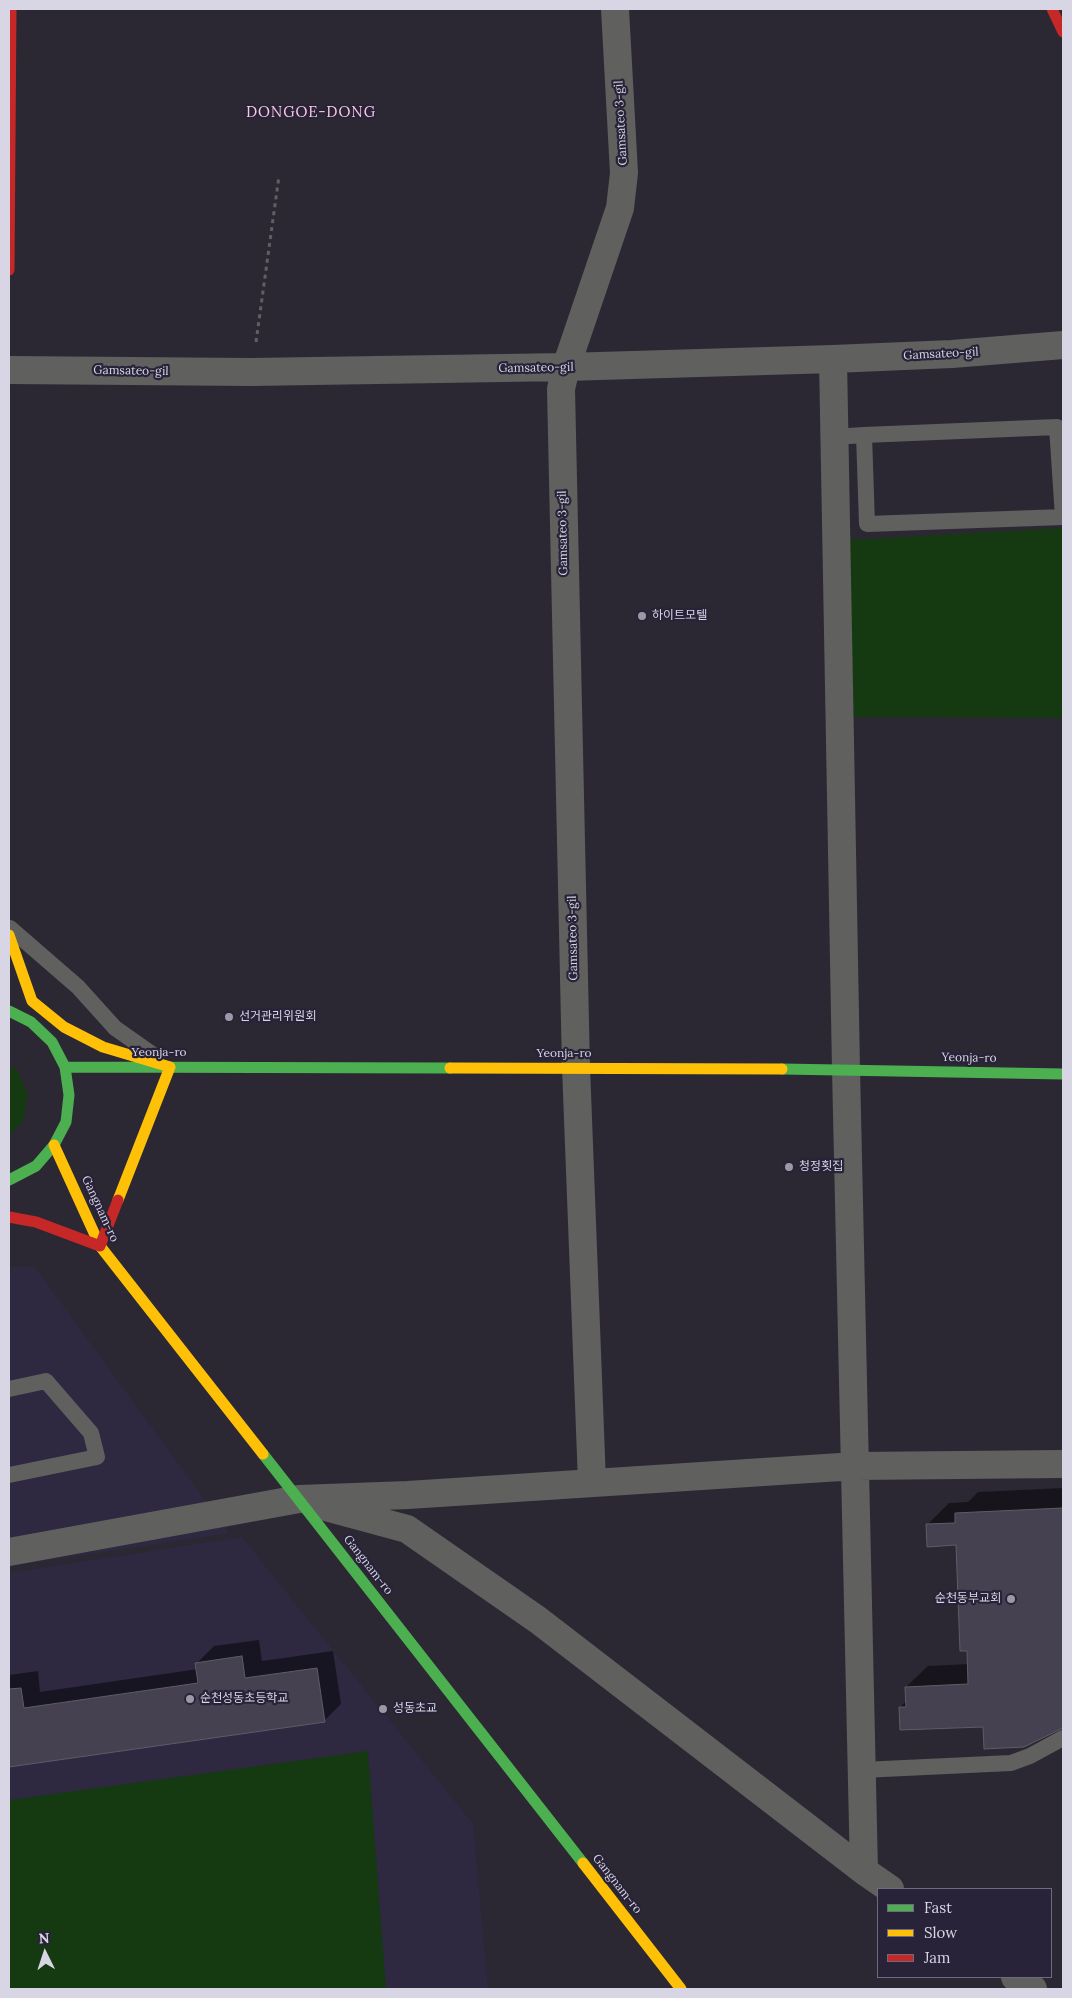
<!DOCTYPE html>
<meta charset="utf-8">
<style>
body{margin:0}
#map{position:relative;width:1072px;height:1998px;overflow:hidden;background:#2b2833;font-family:Lora,serif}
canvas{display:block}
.frame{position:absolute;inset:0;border:10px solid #d8d6e4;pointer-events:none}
.legend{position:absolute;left:877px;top:1888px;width:175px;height:90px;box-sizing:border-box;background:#282338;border:1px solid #6e6b7d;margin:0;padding:6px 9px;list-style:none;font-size:15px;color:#d8d6e4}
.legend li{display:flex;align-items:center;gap:10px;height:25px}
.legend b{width:25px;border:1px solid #6e6b7d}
.north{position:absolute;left:20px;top:1928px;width:50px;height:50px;-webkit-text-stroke:4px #282338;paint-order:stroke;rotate:356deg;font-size:14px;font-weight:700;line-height:20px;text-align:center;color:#d8d6e4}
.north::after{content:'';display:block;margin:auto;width:18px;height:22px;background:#d8d6e4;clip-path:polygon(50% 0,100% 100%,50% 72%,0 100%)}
</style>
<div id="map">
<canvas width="1072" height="1998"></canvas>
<div class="frame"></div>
<ul class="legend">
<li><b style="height:6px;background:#4caf50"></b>Fast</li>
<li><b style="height:6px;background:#ffc107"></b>Slow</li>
<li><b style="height:6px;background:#c62828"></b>Jam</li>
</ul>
<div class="north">N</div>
</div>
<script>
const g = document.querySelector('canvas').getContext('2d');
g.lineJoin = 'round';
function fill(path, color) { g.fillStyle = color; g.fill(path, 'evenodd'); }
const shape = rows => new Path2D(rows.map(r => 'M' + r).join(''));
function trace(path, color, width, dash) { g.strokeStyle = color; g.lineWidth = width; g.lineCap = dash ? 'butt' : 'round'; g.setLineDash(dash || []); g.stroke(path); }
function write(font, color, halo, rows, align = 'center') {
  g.font = font + ' Lora,"Noto Sans KR",serif'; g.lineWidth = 4.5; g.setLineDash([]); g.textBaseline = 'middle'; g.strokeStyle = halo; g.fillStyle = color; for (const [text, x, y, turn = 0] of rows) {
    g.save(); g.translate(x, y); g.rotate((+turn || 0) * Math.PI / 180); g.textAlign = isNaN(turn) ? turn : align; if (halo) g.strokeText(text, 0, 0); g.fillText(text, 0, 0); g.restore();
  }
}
fill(shape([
 [9,1267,35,1267,229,1533,9,1566],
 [242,1537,473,1824,488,1989,9,1989,9,1573]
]), '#2e2841');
fill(shape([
 [1063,528,1063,718,854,717,847,540],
 [9,1065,18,1071,28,1095,23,1121,9,1136],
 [368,1751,386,1989,9,1989,9,1800]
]), '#153a11');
fill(shape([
 [1063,1488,1063,1726,1024,1746,984,1725,900,1707,907,1701,906,1687,928,1666,969,1664,958,1544,928,1524,949,1503,968,1502,978,1492],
 [259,1640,262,1661,333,1651,341,1704,324,1721,9,1766,9,1675,38,1671,40,1692,198,1669,197,1663,214,1646]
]), '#0007');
const building = shape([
 [1063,1508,1063,1728,1024,1747,984,1749,983,1727,900,1730,899,1707,906,1707,905,1687,968,1684,967,1651,960,1651,956,1545,927,1547,926,1524,955,1523,955,1513,1063,1508],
 [242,1656,245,1678,317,1668,325,1722,9,1767,9,1689,21,1688,24,1708,198,1683,195,1663,242,1656]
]);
fill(building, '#454151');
trace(building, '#5e5c66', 1);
trace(shape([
 [256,342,279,176]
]), '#605f63', 3, [4, 4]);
trace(shape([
 [834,437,864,435,1057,427,1063,517,867,524,864,435],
 [10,928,78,987,115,1028,152,1054],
 [9,1389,46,1381,91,1433,97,1457,9,1475],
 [862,1770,1011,1763,1030,1756,1063,1738]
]), '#60605f', 16);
trace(shape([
 [833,359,846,1069,864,1871,890,1889],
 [9,370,251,372,566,367,833,359,952,354,1063,345],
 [592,1482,576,1067,561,389,566,367,620,208,624,173,615,9],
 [322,1506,407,1529,538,1620,864,1871],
 [9,1552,299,1499,408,1495,856,1466,1063,1464],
 [1015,1977,1033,1989]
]), '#60605f', 28);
trace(shape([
 [9,1011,31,1022,52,1042,65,1067,69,1095,66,1122,54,1145,36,1166,9,1180],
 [65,1067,450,1068],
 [782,1069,1063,1074],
 [263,1454,583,1863]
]), '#4caf50', 11);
trace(shape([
 [9,935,32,1001,64,1027,103,1047,170,1067,118,1200],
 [450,1068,782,1069],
 [54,1145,100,1246,263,1454],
 [583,1863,681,1989]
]), '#ffc107', 11);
trace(shape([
 [1052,9,1063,32],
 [9,270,11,9],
 [9,1217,36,1222,100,1246,118,1200]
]), '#c62828', 11);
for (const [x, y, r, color] of [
 [642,616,5,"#9b99a6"],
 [229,1017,5,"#9b99a6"],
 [789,1167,5,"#9b99a6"],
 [1011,1599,5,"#9b99a6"],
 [190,1699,5,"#9b99a6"],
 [383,1709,5,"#9b99a6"]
]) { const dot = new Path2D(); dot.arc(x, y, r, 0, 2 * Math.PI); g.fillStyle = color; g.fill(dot); trace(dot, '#282338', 2); }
write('12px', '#d8d6e4', '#282338', [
 ["Gamsateo 3-gil",621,123,-93],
 ["Gamsateo-gil",941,354,-3],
 ["Gamsateo-gil",536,368,-1],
 ["Gamsateo-gil",131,371,1],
 ["Gamsateo 3-gil",563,533,-91],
 ["Gamsateo 3-gil",573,938,-91],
 ["Yeonja-ro",159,1053],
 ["Yeonja-ro",564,1054],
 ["Yeonja-ro",969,1058,1],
 ["Gangnam-ro",100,1209,65],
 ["Gangnam-ro",368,1565,52],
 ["Gangnam-ro",617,1884,52]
]);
write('12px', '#d8d6e4', '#282338', [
 ["하이트모텔",652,616],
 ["선거관리위원회",239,1017],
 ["청정횟집",799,1167],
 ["순천동부교회",1001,1599,"right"],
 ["순천성동초등학교",200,1699],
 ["성동초교",393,1709]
], 'left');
g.letterSpacing = '1px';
write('15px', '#f9cae0', '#282338', [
 ["DONGOE-DONG",311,113]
]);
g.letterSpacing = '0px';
</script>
